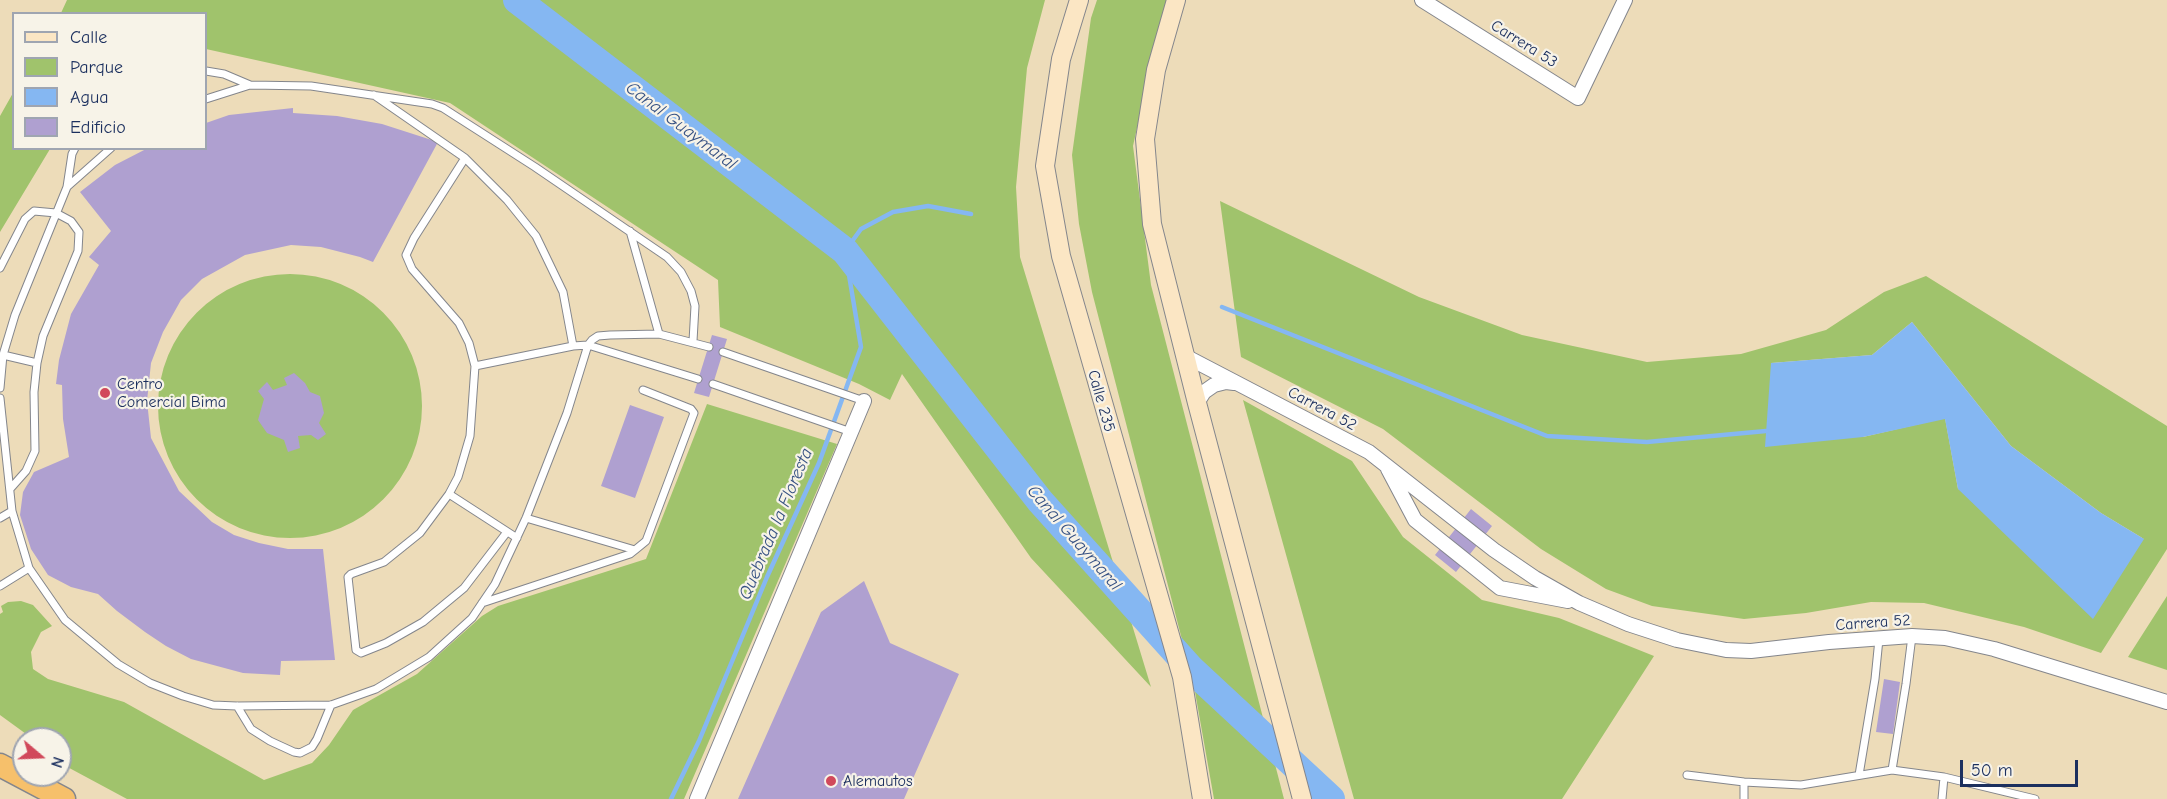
<!DOCTYPE html>
<style>
body{margin:0}
#map{position:relative;width:2167px;height:799px;overflow:hidden;background:#eddcb9;font-family:"Comic Neue",sans-serif}
canvas{display:block}
.legend{position:absolute;left:12px;top:12px;width:195px;height:138px;box-sizing:border-box;background:#f7f3e8;border:2px solid #9fa5b1;margin:0;padding:8px 10px;list-style:none;font-size:18px;color:#1b2f5e}
.legend li{display:flex;align-items:center;gap:12px;height:30px}
.legend b{width:30px;border:2px solid #9fa5b1}
.north{position:absolute;left:12px;top:727px;width:60px;height:60px;box-sizing:border-box;background:#f7f3e8;border:2px solid #9fa5b1;border-radius:50%;rotate:109deg;font-size:16px;font-weight:700;line-height:24px;text-align:center;color:#1b2f5e}
.north::after{content:'';display:block;margin:auto;width:21px;height:27px;background:#d1495b;clip-path:polygon(50% 0,100% 100%,50% 72%,0 100%)}
.scale{position:absolute;left:1960px;top:760px;width:118px;height:27px;box-sizing:border-box;border:3px solid #1b2f5e;border-top:0;padding-left:8px;font-size:18px;line-height:21px;white-space:nowrap;color:#1b2f5e;-webkit-text-stroke:4px #f7f3e8;paint-order:stroke}
</style>
<div id="map">
<canvas width="2167" height="799"></canvas>
<ul class="legend">
<li><b style="height:8px;background:#fbe6c4"></b>Calle</li>
<li><b style="height:16px;background:#a0c36c"></b>Parque</li>
<li><b style="height:16px;background:#85b7f2"></b>Agua</li>
<li><b style="height:16px;background:#afa0d0"></b>Edificio</li>
</ul>
<div class="north">N</div>
<div class="scale">50 m</div>
</div>
<script>
const g = document.querySelector('canvas').getContext('2d');
g.lineJoin = 'round';
function fill(path, color) { g.fillStyle = color; g.fill(path, 'evenodd'); }
const shape = rows => new Path2D(rows.map(r => 'M' + r).join(''));
function trace(path, color, width, dash) { g.strokeStyle = color; g.lineWidth = width; g.lineCap = dash ? 'butt' : 'round'; g.setLineDash(dash || []); g.stroke(path); }
function write(font, color, halo, rows, align = 'center') {
  g.font = font + ' "Comic Neue",sans-serif'; g.lineWidth = 4.5; g.setLineDash([]); g.textBaseline = 'middle'; g.strokeStyle = halo; g.fillStyle = color; for (const [text, x, y, turn = 0] of rows) {
    g.save(); g.translate(x, y); g.rotate((+turn || 0) * Math.PI / 180); g.textAlign = isNaN(turn) ? turn : align; if (halo) g.strokeText(text, 0, 0); g.fillText(text, 0, 0); g.restore();
  }
}
fill(shape([
 [67,0,1045,0,1027,68,1016,187,1020,257,1151,687,1031,558,902,374,890,400,859,384,720,327,718,280,450,103,206,49,206,14,61,13],
 [1097,0,1169,0,1159,27,1133,146,1151,285,1284,799,1214,799,1194,686,1092,292,1079,224,1072,155,1091,18],
 [13,93,14,148,50,149,0,232,0,116],
 [1220,201,1419,297,1522,335,1647,362,1741,354,1826,330,1884,292,1926,276,2167,426,2167,549,2101,653,2024,627,1924,603,1871,602,1806,613,1744,619,1652,606,1606,589,1541,549,1383,429,1241,357],
 [1912,322,2011,446,2101,513,2144,539,1958,489,1945,418,1863,437,1771,363,1872,355],
 '158 406a132 132 0 1 1 264 0a132 132 0 1 1-264 0Z',
 [1243,400,1352,461,1403,537,1482,600,1559,618,1654,656,1562,799,1354,799],
 [707,404,837,444,684,799,127,799,60,763,60,739,33,739,0,715,0,614,3,612,1,606,8,602,21,601,33,605,52,626,41,632,31,652,33,669,48,679,124,702,264,780,312,763,329,745,353,710,417,674,482,616,498,606,646,559],
 [2167,596,2167,670,2128,657]
]), '#a0c36c');
fill(shape([
 [1912,322,2011,446,2101,513,2144,539,2093,619,1958,489,1945,419,1863,437,1765,447,1771,363,1872,355]
]), '#85b7f2');
trace(shape([
 [1222,307,1547,436,1647,442,1766,431],
 [671,799,699,741,767,577,819,463,861,347,845,251,861,229,893,212,928,206,971,214]
]), '#85b7f2', 4.5);
trace(shape([
 [517,0,845,251,1040,501,1191,669,1331,799]
]), '#85b7f2', 28);
fill(shape([
 [293,108,293,113,337,116,382,124,438,142,373,262,360,257,321,247,291,245,245,255,202,279,181,300,163,332,151,363,147,401,151,438,179,491,212,522,234,535,259,543,288,549,323,549,335,660,281,661,280,675,243,673,191,659,166,646,145,632,117,611,98,594,71,587,48,575,31,549,20,515,23,492,34,472,69,457,63,419,62,385,56,384,59,360,71,314,99,265,89,257,111,231,80,192,115,165,148,148,206,148,206,123,229,115],
 [712,335,727,339,709,397,694,393],
 [294,373,305,383,310,392,320,396,324,413,319,423,326,434,318,440,311,435,298,436,300,448,288,452,284,440,267,433,258,420,264,399,258,391,267,382,273,390,287,385,284,378],
 [630,405,664,417,635,498,601,486],
 [1471,509,1492,526,1456,572,1435,555],
 [864,581,890,643,959,674,904,799,738,799,821,612],
 [1884,679,1900,682,1893,734,1876,732]
]), '#afa0d0');
const service = shape([
 [206,71,224,74,250,85],
 [374,95,465,158,507,200,536,236,563,292,573,346],
 [206,99,250,85,311,86,432,104,443,108,535,167,667,257,681,272,691,291,695,306,693,341],
 [465,158,414,238,406,255,412,269,459,323,469,343,475,366,470,436,458,477,449,494,420,533,384,562,351,574,348,577,356,650,361,653,386,643,423,622,464,588,507,532],
 [67,187,111,148],
 [630,231,659,334],
 [0,268,25,219,34,211,56,213,71,221,79,232,78,251,43,336,37,363,34,392,35,451,26,471,10,489],
 [723,352,864,401],
 [3,355,37,363],
 [475,366,573,346,588,345,698,379],
 [713,384,851,432],
 [0,388,3,355,15,315,67,187,72,154,75,148],
 [0,398,12,511,29,568,65,620,118,664,150,683,183,696,213,705,237,706,331,705,376,689,429,657,472,618,495,584,526,518,567,413,588,345,592,340,598,336,610,335,659,334,709,347],
 [449,494,517,538],
 [0,518,12,511],
 [526,518,635,550,646,541,694,413,691,409,643,390],
 [0,586,29,568],
 [482,603,630,554,635,550],
 [237,706,251,729,270,741,294,752,300,753,312,747,317,739,331,705],
 [1892,770,1906,684,1912,636],
 [1687,775,1744,782,1801,785,1892,770,1944,777,2035,799],
 [1859,775,1875,679,1879,639],
 [1744,782,1744,799],
 [1942,799,1944,777]
]);
const minor = shape([
 [1422,0,1578,98,1625,0],
 [1185,356,1369,452,1494,550,1535,578,1579,603,1628,624,1677,640,1726,650,1751,651,1829,642,1912,636,1945,638,1994,649,2167,702],
 [1197,403,1204,392,1214,385,1226,382,1234,383],
 [1388,469,1415,520,1500,588,1568,601],
 [697,799,864,401]
]);
const secondary = shape([
 [1079,0,1061,59,1045,166,1061,256,1182,677,1202,799],
 [1176,0,1156,70,1145,139,1152,224,1197,403,1302,799]
]);
const trunk = shape([
 [0,765,64,799]
]);
trace(service, '#84868c', 9);
trace(minor, '#84868c', 16);
trace(secondary, '#84868c', 20);
trace(trunk, '#84868c', 25);
trace(service, '#fff', 7);
trace(minor, '#fff', 14);
trace(secondary, '#fbe6c4', 18);
trace(trunk, '#f6c06b', 22);
for (const [x, y, r, color] of [
 [105,393,6,"#d1495b"],
 [831,781,6,"#d1495b"]
]) { const dot = new Path2D(); dot.arc(x, y, r, 0, 2 * Math.PI); g.fillStyle = color; g.fill(dot); trace(dot, '#f7f3e8', 2); }
write('16px', '#1b2f5e', '#f7f3e8', [
 ["Carrera 53",1524,44,32],
 ["Calle 235",1101,401,74],
 ["Carrera 52",1322,409,28],
 ["Carrera 52",1873,623,-4]
]);
write('16px', '#1b2f5e', '#f7f3e8', [
 ["Centro",117,384],
 ["Comercial Bima",117,402],
 ["Alemautos",843,781]
], 'left');
write('italic 18px', '#365183', '#f7f3e8', [
 ["Canal Guaymaral",681,126,37],
 ["Quebrada la Floresta",776,524,-67],
 ["Canal Guaymaral",1074,538,49]
]);
</script>
